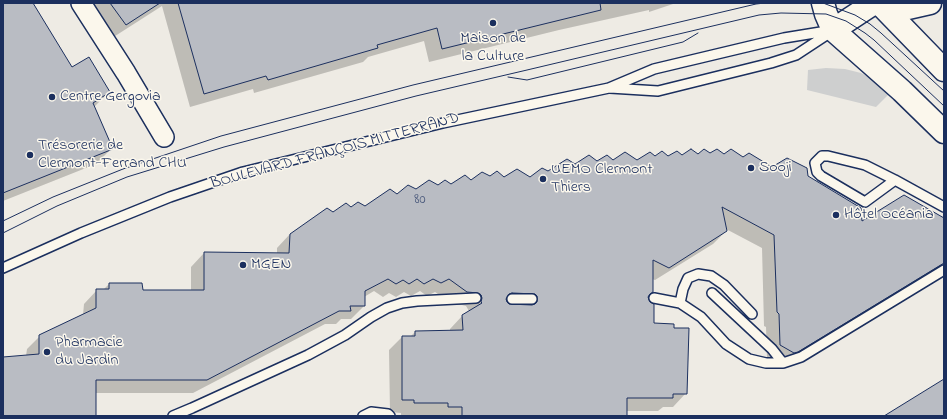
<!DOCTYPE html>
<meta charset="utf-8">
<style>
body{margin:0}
#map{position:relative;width:947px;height:419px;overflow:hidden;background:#eeebe4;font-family:"Indie Flower",sans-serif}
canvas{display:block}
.frame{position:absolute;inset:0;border:4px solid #1b2f5e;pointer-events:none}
</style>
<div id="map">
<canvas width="947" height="419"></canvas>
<div class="frame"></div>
</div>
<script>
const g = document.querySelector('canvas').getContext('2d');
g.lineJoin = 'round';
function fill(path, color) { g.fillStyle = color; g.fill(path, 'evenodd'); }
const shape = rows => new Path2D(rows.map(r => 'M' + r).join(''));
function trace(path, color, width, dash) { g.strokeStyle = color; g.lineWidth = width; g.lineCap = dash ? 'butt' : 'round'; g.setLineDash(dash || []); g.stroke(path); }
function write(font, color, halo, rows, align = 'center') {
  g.font = font + ' "Indie Flower",sans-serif'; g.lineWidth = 3; g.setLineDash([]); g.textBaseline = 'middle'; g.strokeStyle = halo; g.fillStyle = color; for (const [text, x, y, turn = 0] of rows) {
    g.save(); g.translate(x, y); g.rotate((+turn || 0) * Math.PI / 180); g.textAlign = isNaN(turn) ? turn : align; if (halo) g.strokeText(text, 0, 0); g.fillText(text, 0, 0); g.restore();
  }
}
fill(shape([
 [826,68,845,69,861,73,873,79,892,91,876,107,807,90,808,70]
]), '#cecfcf');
fill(shape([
 [3,3,32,3,71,68,109,92,94,107,112,148,96,164,3,201],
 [88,3,676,3,649,12,649,10,559,30,429,62,424,41,368,57,363,62,254,93,253,89,190,107,162,6,112,38],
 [710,154,724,155,743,158,772,168,807,176,861,222,944,219,944,267,780,366,767,358,766,327,764,326,762,248,726,229,726,231,713,244,655,280,652,279,652,292,647,297,653,324,686,393,673,407,663,407,658,411,626,411,626,416,401,416,401,413,390,412,389,350,402,337,410,337,415,332,450,331,450,329,463,315,469,311,466,306,462,305,454,305,435,292,427,296,420,291,411,296,404,292,396,297,389,293,383,297,374,291,364,297,364,306,351,319,341,319,336,324,325,324,193,393,95,393,95,416,3,416,3,358,26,356,27,349,40,336,83,315,84,304,97,290,103,290,109,284,142,291,191,291,191,267,204,253,277,254,277,248,290,234,333,213,351,208,365,208,397,195,416,190,438,186,451,186,490,178,530,178,575,165,597,162,637,161,655,157]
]), '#0003');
const building = shape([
 [3,3,33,3,72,67,89,57,110,92,93,103,113,149,3,193,3,3],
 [110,3,160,3,126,25,110,3],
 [178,3,600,3,601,10,442,49,437,28,377,45,378,48,268,80,266,76,204,94,178,3],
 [691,149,698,154,704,149,710,153,717,149,724,154,731,149,743,157,749,153,772,167,787,158,807,168,808,176,861,208,862,221,904,195,944,218,944,263,798,352,794,353,780,345,779,314,777,312,774,235,722,207,727,231,669,268,653,260,653,292,650,294,648,297,650,302,654,304,654,323,674,324,674,328,689,328,687,394,673,394,673,398,627,398,627,416,462,416,462,407,448,407,448,403,414,403,414,400,402,400,402,336,415,336,415,331,463,330,462,315,482,303,481,302,482,298,481,295,478,293,467,292,449,279,441,283,433,279,424,284,417,279,409,284,403,280,396,284,388,279,365,291,365,306,350,306,351,311,339,311,207,380,96,380,96,416,3,416,3,357,39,354,39,335,96,308,96,289,109,289,109,283,142,283,143,290,204,290,204,252,289,253,290,234,327,208,333,212,346,203,351,207,358,202,365,206,390,189,397,194,408,185,416,189,429,180,438,185,445,180,451,184,465,175,471,180,482,172,490,176,497,171,504,177,517,169,530,177,542,168,548,171,567,159,575,164,589,155,597,161,607,155,613,160,625,152,637,160,650,152,655,156,662,151,668,156,677,151,682,155,691,149],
 [512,293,535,294,537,296,537,302,535,304,532,305,509,304,507,302,506,299,509,294,512,293],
 [944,379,944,416,884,416,944,379]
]);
fill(building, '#b9bcc3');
trace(building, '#1b2f5e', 1);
const lane = shape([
 [610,88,658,91,771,63,796,55,831,32],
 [895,180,865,202,821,176,817,172,815,163,822,156,828,156,865,165,895,180,944,207],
 [3,268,81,233,170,197,243,172,443,123,609,88,654,69,784,38,833,30],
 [712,293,772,349,783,363],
 [654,298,680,303,701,317,726,344,749,359,766,363,783,363,801,357,944,270],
 [512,299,532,299],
 [680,303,683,289,688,278,698,274,711,276,724,285,752,314],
 [173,416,192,408,308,355,345,335,371,317,387,308,402,303,417,301,476,298],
 [363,416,371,412,388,414,390,416]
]);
const street = shape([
 [81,3,126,73,164,137]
]);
const secondary = shape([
 [823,3,826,14,833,30,902,91,944,132],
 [879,3,944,70],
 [886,3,908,8,930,3],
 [833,30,874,3]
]);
trace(lane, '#1b2f5e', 12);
trace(street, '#1b2f5e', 22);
trace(secondary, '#1b2f5e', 25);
trace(lane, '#fbf7ec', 9);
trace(street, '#fbf7ec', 19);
trace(secondary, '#fbf7ec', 22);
trace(shape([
 [818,3,823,3,855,15,870,24,881,33,944,91],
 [508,77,527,80,683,42,698,33],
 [3,221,53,197,123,169,221,136,413,85,756,4,765,3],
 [3,233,57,206,127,177,224,147,416,96,527,70,759,15,781,13,826,14,846,21,865,33,874,40,944,106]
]), '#1b2f5e', 1);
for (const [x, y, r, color] of [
 [493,23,4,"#1b2f5e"],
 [52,97,4,"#1b2f5e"],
 [30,155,4,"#1b2f5e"],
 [751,168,4,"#1b2f5e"],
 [543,179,4,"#1b2f5e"],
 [836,215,4,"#1b2f5e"],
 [243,265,4,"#1b2f5e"],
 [47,352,4,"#1b2f5e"]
]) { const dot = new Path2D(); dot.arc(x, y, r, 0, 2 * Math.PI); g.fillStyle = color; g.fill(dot); trace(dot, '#fbf7ec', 1.5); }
write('14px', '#425277', null, [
 ["80",420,201]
]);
write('16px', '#1b2f5e', '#fbf7ec', [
 ["Maison de",493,39,"center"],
 ["la Culture",493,57,"center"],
 ["Centre Gergovia",60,97],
 ["Trésorerie de",38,146],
 ["Clermont-Ferrand CHU",38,164],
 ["Sooji",759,168],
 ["UEMO Clermont",551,170],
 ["Thiers",551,188],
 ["Hôtel Océania",844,215],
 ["MGEN",251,265],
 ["Pharmacie",55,343],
 ["du Jardin",55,361]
], 'left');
write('16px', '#1b2f5e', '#fbf7ec', [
 ["BOULEVARD FRANÇOIS MITTERRAND",335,152,-15]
]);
</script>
